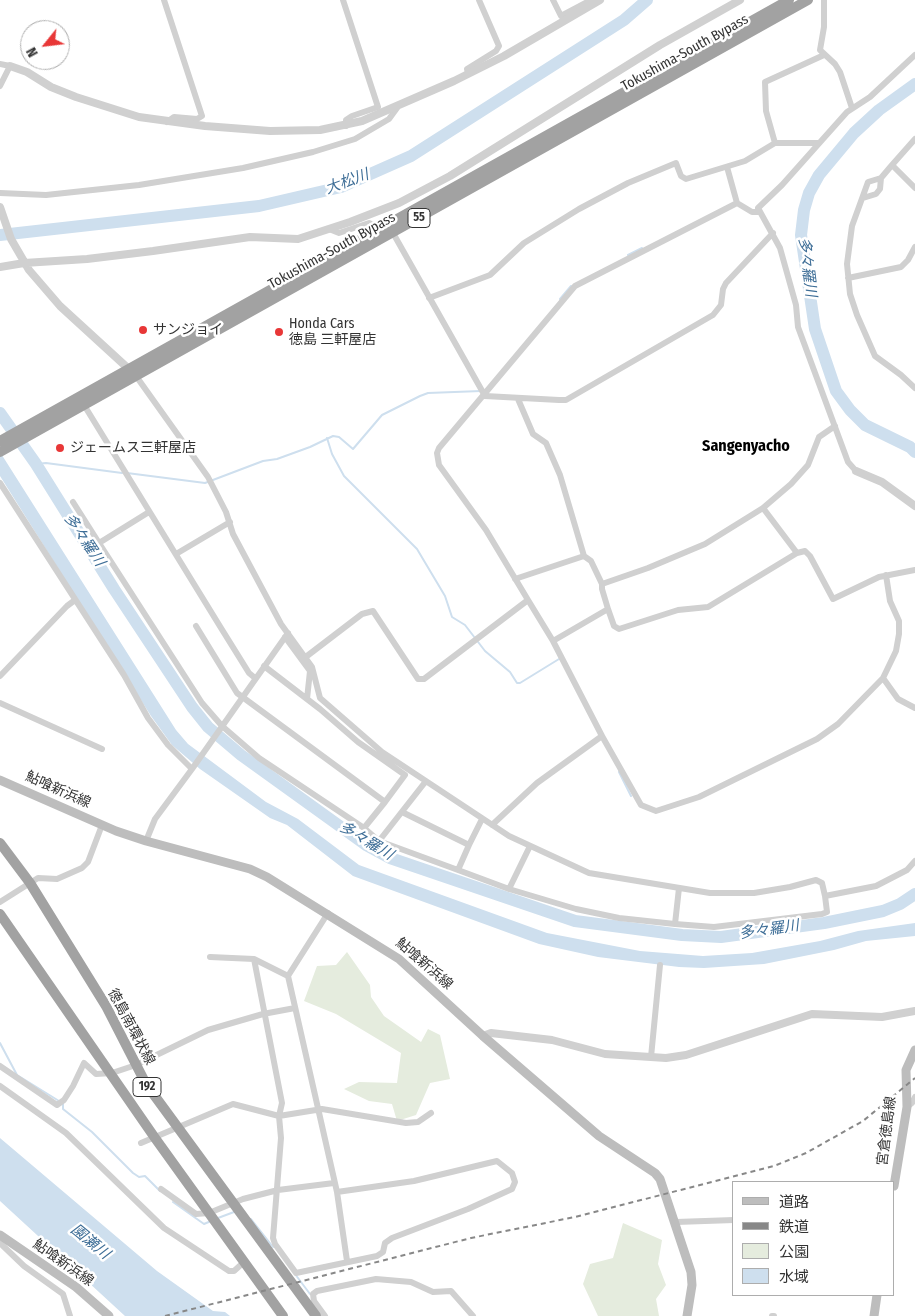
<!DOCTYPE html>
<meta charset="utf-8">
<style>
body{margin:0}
#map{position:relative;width:915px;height:1316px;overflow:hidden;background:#fff;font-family:"Fira Sans Condensed","Noto Sans JP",sans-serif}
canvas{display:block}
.legend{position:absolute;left:732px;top:1181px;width:162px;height:115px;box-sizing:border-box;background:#fff;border:1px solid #adadad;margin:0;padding:6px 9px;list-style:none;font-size:15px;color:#333}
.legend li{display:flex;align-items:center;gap:10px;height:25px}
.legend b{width:25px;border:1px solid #adadad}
.north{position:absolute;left:20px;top:20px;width:50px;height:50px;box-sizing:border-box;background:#fff;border:1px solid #adadad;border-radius:50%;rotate:241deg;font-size:14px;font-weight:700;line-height:20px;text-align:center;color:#333}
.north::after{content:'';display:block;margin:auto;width:18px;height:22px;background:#e83737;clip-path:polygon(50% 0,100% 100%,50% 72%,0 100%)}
</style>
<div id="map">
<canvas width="915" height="1316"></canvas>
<ul class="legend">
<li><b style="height:6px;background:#bdbdbd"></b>道路</li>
<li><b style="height:6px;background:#888"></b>鉄道</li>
<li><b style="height:14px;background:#e5ecde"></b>公園</li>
<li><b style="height:14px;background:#cedfee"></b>水域</li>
</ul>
<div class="north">N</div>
</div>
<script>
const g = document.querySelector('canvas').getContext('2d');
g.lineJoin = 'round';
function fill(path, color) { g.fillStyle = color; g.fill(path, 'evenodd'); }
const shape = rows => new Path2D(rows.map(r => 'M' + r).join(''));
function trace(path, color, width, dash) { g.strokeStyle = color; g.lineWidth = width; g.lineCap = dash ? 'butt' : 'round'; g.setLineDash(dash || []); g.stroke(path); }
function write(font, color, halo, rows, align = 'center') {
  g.font = font + ' "Fira Sans Condensed","Noto Sans JP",sans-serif'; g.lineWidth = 5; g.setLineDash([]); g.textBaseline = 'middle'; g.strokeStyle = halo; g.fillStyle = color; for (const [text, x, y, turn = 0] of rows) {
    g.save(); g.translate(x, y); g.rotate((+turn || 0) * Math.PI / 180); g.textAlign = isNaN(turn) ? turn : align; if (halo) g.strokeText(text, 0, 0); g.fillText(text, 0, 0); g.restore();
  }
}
fill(shape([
 [347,952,370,985,371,997,384,1016,421,1042,428,1029,440,1035,450,1079,430,1083,416,1115,397,1121,392,1104,369,1101,344,1089,359,1082,397,1083,401,1053,336,1014,304,1001,317,966,336,965],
 [623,1223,662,1240,658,1264,666,1285,656,1299,659,1316,598,1316,583,1284,590,1264,613,1258]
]), '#e5ecde');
fill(shape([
 [0,452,176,730,188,744,266,802,298,819,359,865,547,933,640,951,703,956,752,953,820,941,858,931,915,923,915,936,866,941,834,950,764,964,704,968,679,967,598,957,539,944,353,876,287,825,270,818,200,769,172,745,151,716,0,476],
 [0,1138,157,1271,213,1311,225,1312,230,1316,125,1316,0,1201]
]), '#cedfee');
trace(shape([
 [628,255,642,248],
 [560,299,571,286],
 [327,438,332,454,344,476,417,549,445,596,452,617,465,625,485,651,510,672,517,683,520,683,559,659],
 [36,464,46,463,122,473],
 [127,473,205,483,263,461,277,459,310,447,333,436,339,437,353,449,382,415,420,396,428,393,481,391],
 [619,772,631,796],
 [0,1043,17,1075,59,1101],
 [63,1104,63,1109,92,1132,133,1173,139,1177,145,1176,160,1191],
 [173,1202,204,1224,211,1221],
 [218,1218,234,1212],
 [251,1219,273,1247],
 [295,1274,310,1294]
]), '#cedfee', 2);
trace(shape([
 [915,84,879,110,854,133,819,175,809,193,804,210,801,235,815,329,836,391,850,410,865,425,910,447,915,452],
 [0,235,259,206,341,187,411,156,624,20,647,0],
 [0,413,36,464,114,589,192,707,208,727,241,755,366,845,390,858,575,921,682,935,721,937,824,923,883,911,900,904,915,894]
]), '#cedfee', 12);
trace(shape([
 [164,0,202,116,197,119,174,117,167,122],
 [343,0,378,107,352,116,346,120,346,126],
 [553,0,561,16,591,0],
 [824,0,824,27,820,50,835,64,840,72,852,108],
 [0,64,10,66,0,86],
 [468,74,467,69,496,51,499,46,479,0],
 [915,139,892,165,915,188],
 [775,143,766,111,765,82,824,55],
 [727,167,737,203],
 [881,178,868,182,852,226,847,264,850,294,857,315,875,356,901,375,915,388],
 [0,193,46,195,139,185,243,168,313,152,355,139,389,119,397,108],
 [863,198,876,194,880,189,881,178,892,165],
 [329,229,339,233,369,223,393,233,485,396,559,400,566,400,713,315,721,305,723,289,726,283,773,233],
 [848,278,901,267,908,260,915,247],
 [429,298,490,275,524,243,579,209,628,183,676,163,681,176,686,179,745,161,775,143,819,143],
 [136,376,208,477,226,512,233,534,281,624,312,667,320,698,382,752,509,836,589,873,710,893,754,893,790,887,816,880,822,883,825,896,876,886,907,870,915,861],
 [84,405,221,628,249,673,255,678],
 [856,471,848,462,798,327,796,305,780,248,758,208,782,185,847,112,870,97,915,55],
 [0,483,124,675,148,718,168,745,192,769],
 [73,502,99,543],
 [149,512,99,543,202,703,222,726,259,758,364,828,385,802],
 [797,553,805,551,810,556,833,599,879,577,915,570],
 [176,554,230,522],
 [584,556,591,561,602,584,648,568,705,544,763,508,791,484,808,465,819,437,835,426],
 [515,579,584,556,560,475,546,443,533,434,518,399],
 [528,600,553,641,608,609,602,589,602,584],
 [608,609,614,626,619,629,678,610,708,607,797,553,763,508],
 [196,626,237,693,385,802,405,775,358,742,320,709,264,666],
 [285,637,310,671,307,699],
 [307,656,362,614,373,611,418,679,424,679,528,600,486,530,439,465,437,453,439,448,575,286,737,203,752,212,758,212],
 [0,676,67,606,75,600],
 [883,678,896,651,899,634,899,621,890,601,886,575],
 [0,703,102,749],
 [602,736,641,805,656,811,699,797,817,739,838,724,883,678,898,699,915,708],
 [402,812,469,845,482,819],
 [492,825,537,783,602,736,553,641],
 [364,828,379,841,426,781],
 [146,841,155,819,192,769,288,633],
 [379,841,458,870,469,845],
 [458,870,509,889,530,846],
 [509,889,576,909,619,918,675,924,679,888],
 [0,902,38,878,57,879,82,868,88,862,102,825],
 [328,913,288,976,337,1192,347,1261],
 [675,924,714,927,822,914,827,912,825,896],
 [210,957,254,959,288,976],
 [254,959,282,1103,279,1116,281,1138,273,1238,275,1244,296,1273,377,1256,383,1252,385,1243,392,1238,468,1209,512,1189,515,1182,512,1173,497,1161,414,1181,337,1192],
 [651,1057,660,965],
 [0,1066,57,1105,64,1100,73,1086,84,1063,96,1074,112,1073,136,1065,208,1030,263,1014,295,1008],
 [0,1086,66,1133,164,1228,229,1271,234,1271,244,1262],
 [907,1107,912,1103,915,1097],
 [141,1143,233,1104,279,1116,322,1109,406,1123,418,1122,431,1113],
 [161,1189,196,1214,209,1213,243,1199,278,1190,334,1183],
 [676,1222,734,1220],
 [0,1243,24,1266,63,1294,70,1316],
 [325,1316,314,1301,313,1294,317,1291,376,1279,411,1282,433,1292,451,1291,473,1316],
 [772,1316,774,1316]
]), '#d0d0d0', 6);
trace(shape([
 [10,66,27,72,51,87,76,97,139,117,205,126,270,131,320,130,362,121,454,81,504,56,600,0],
 [0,207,11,239,29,270,60,306,131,371],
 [0,267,24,263,87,259,153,251,250,237,298,239,350,222,399,203,450,176,660,45,740,0],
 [856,471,882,482,915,506],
 [483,1036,491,1033,552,1040,605,1054,666,1058,686,1055,812,1014,882,1017,915,1011]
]), '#d0d0d0', 8);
trace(shape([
 [0,780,116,831,146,841,250,869,267,877,399,959,483,1036,599,1136,655,1173,660,1179,691,1272,692,1285,687,1316],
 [894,1186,907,1107,906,1070,915,1050],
 [0,1235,76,1287,109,1316],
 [874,1316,877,1295]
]), '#bdbdbd', 9);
trace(shape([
 [0,441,789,0],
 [0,452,808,0],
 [0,843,30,883,106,1006,146,1084,316,1316],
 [0,914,155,1138,283,1316]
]), '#a2a2a2', 10);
trace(shape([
 [165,1316,471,1238,575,1217,774,1166,806,1153,863,1121,915,1078]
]), '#888', 2, [5, 4]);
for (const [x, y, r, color] of [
 [143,330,5,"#e83737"],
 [279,332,5,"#e83737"],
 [60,448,5,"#e83737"]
]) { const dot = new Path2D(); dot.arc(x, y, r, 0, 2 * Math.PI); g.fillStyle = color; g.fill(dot); trace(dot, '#fff', 2); }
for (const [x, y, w] of [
 [419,218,22],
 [147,1087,28]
]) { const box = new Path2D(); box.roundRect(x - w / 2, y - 9.5, w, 19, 4); g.fillStyle = '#fff'; g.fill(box); trace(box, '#333', 1); }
write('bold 12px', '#333', null, [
 ["55",419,218],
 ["192",147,1087]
]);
write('14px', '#333', '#fff', [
 ["Tokushima-South Bypass",685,53,-29],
 ["Tokushima-South Bypass",332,251,-29],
 ["鮎喰新浜線",58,790,24],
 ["鮎喰新浜線",424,964,41],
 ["徳島南環状線",131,1027,62],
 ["宮倉徳島線",887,1131,-83],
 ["鮎喰新浜線",63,1263,35]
]);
write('14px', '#333', '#fff', [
 ["Honda Cars",289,324],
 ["徳島 三軒屋店",289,340],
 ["サンジョイ",153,330],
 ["ジェームス三軒屋店",70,448]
], 'left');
write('italic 15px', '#3e6e97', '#fff', [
 ["大松川",347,182,-20],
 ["多々羅川",807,267,83],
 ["多々羅川",84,540,56],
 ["多々羅川",366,841,31],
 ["多々羅川",769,930,-8],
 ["園瀬川",90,1242,39]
]);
write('bold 16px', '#000', '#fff', [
 ["Sangenyacho",746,447]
]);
</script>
